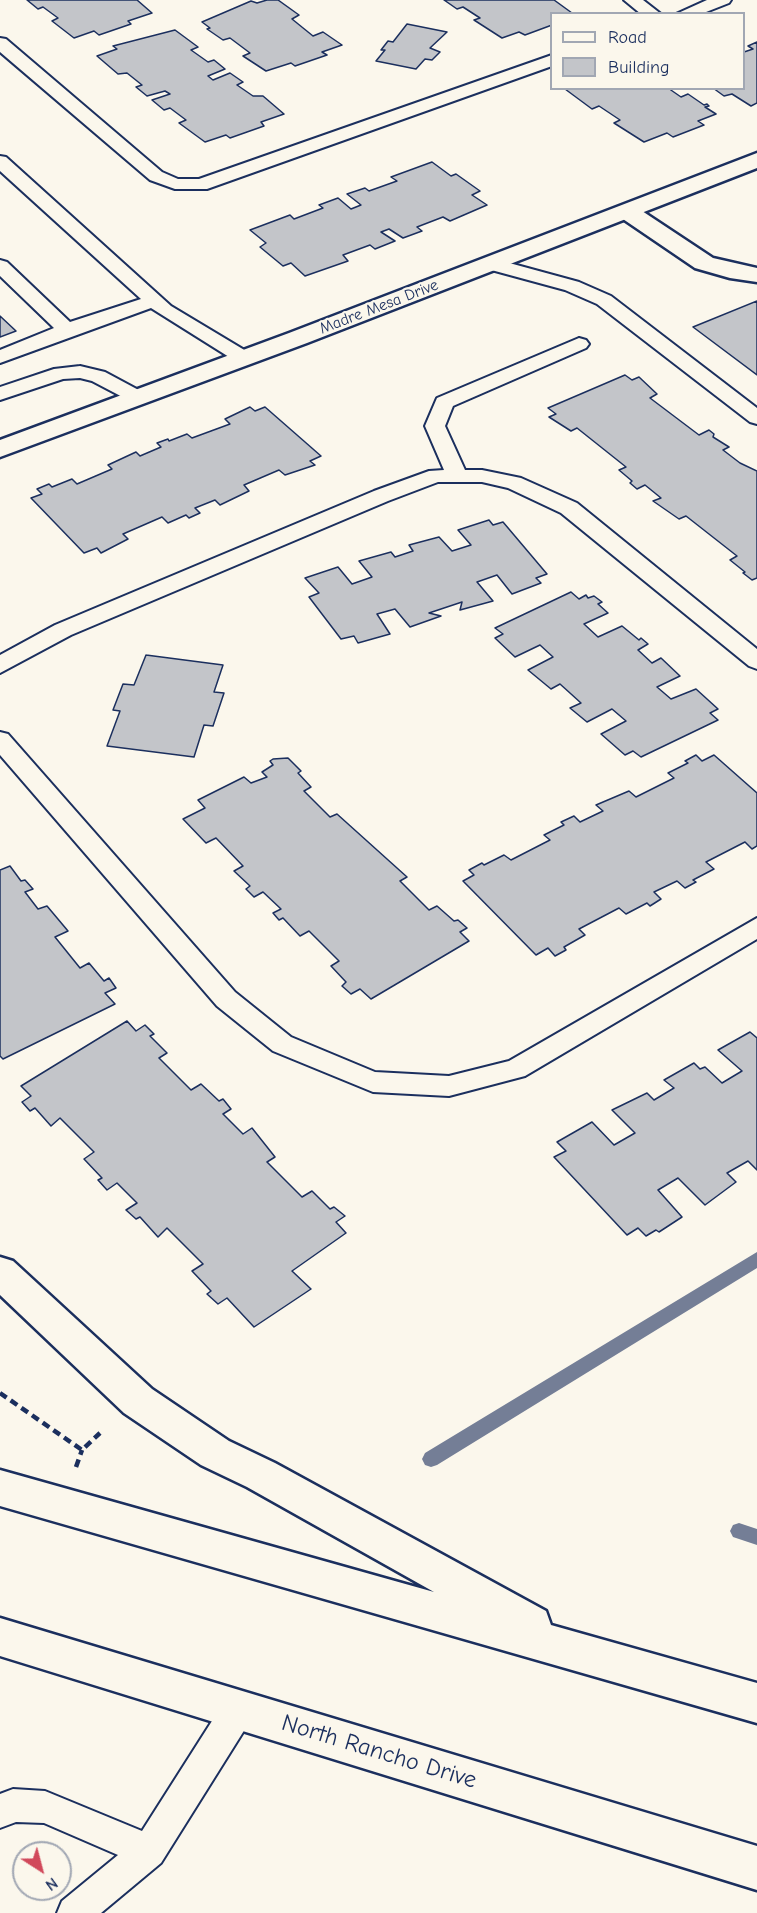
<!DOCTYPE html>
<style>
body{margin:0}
#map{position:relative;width:757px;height:1913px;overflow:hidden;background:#fbf7ec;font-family:"Comic Neue",sans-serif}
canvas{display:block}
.legend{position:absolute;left:550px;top:12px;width:195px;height:78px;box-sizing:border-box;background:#fbf7ec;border:2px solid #a1a7b3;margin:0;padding:8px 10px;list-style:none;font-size:18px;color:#1b2f5e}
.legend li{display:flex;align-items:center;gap:12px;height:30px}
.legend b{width:30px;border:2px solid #a1a7b3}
.north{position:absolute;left:12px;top:1841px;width:60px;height:60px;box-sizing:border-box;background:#fbf7ec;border:2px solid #a1a7b3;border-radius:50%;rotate:144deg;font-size:16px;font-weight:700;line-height:24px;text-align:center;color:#1b2f5e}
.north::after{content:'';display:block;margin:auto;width:21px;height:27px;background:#d1495b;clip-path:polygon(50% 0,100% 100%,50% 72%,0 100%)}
</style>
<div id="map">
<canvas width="757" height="1913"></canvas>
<ul class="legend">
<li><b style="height:8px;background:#fbf7ec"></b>Road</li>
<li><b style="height:16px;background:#c3c5c9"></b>Building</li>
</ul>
<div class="north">N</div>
</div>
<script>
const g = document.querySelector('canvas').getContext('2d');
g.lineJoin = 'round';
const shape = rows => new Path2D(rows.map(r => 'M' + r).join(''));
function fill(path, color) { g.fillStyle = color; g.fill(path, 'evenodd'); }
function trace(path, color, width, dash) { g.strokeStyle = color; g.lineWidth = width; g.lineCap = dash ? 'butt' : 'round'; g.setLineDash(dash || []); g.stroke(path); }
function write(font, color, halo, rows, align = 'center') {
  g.font = font + ' "Comic Neue",sans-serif'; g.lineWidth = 4.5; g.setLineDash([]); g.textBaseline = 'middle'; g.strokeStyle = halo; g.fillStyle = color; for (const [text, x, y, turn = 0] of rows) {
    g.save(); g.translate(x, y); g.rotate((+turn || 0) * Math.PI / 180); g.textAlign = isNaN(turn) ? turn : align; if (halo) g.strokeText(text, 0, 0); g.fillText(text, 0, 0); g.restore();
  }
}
fill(shape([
 [757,1252,757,1268,437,1465,431,1467,425,1465,422,1459,425,1453,757,1252],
 [739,1523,757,1529,757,1545,733,1537,730,1531,733,1525,739,1523]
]), '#747e96');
const building = shape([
 [27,0,137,0,152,13,128,21,131,24,99,35,94,31,74,38,52,21,58,18,43,7,38,9,27,0],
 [267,0,278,0,299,15,292,19,313,36,323,32,342,45,322,52,327,55,295,66,291,63,266,71,243,56,250,53,230,38,223,40,207,29,210,28,202,22,251,1,257,3,267,0],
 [444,0,554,0,572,13,552,14,552,25,525,35,519,32,502,38,474,20,480,18,463,7,457,9,444,0],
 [407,24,447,32,430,48,440,52,432,60,425,59,416,69,376,61,385,50,381,50,388,41,393,42,407,24],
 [175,30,198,47,191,50,208,62,214,60,225,69,208,76,213,80,230,73,243,82,237,85,253,96,263,96,284,114,261,122,264,126,230,138,226,135,205,142,179,123,186,120,170,108,164,110,152,100,170,94,165,91,147,96,136,87,142,85,127,73,118,74,97,56,117,49,113,46,175,30],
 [757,42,757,103,751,106,732,94,724,96,713,88,744,88,744,52,753,49,748,46,757,42],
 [668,88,681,97,688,94,704,105,707,104,709,106,705,107,716,114,698,121,704,125,673,137,667,133,644,142,614,123,620,120,599,106,592,109,565,89,668,88],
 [432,162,451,176,456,174,480,191,472,195,487,205,450,221,443,217,417,227,422,231,403,238,389,229,381,232,395,241,375,249,370,245,343,255,348,261,305,276,291,263,283,266,260,247,266,243,250,230,290,215,294,219,323,208,319,205,338,198,351,209,361,205,347,194,365,188,369,191,397,181,391,177,432,162],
 [757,301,757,375,693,327,757,301],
 [0,316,16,331,0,337,0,316],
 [625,375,632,380,639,377,657,394,650,398,699,435,709,430,714,434,713,437,729,447,723,450,740,463,757,471,757,578,752,580,743,573,745,572,730,560,737,556,686,516,679,519,653,501,661,498,645,485,637,489,630,483,632,481,619,470,626,467,577,428,571,431,549,417,556,414,548,408,625,375],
 [250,407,255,411,265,407,321,456,310,461,315,465,285,475,279,470,244,485,249,491,220,505,215,500,195,508,200,513,189,518,186,515,168,523,162,517,123,534,128,539,101,553,97,548,84,553,31,498,42,494,37,489,49,484,52,487,72,479,77,484,112,469,108,465,136,452,140,456,161,447,157,443,168,439,169,441,187,434,192,438,230,424,225,419,250,407],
 [489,520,493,525,503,522,547,574,536,578,541,583,512,594,497,575,477,582,493,601,460,610,462,602,429,613,441,616,410,627,395,609,377,614,390,634,358,643,354,636,341,639,309,597,319,593,305,578,338,567,352,584,372,577,359,561,391,552,395,557,413,551,409,545,439,537,452,551,471,545,458,530,489,520],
 [571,592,579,599,586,595,588,598,594,596,602,602,598,604,608,613,584,624,598,637,622,626,639,640,641,638,648,644,638,650,652,663,661,658,680,676,657,687,671,699,696,689,718,709,710,713,718,720,641,757,633,751,625,755,601,734,626,721,612,709,587,722,570,708,581,703,560,684,551,689,528,670,553,657,540,645,515,657,495,638,503,634,495,628,571,592],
 [146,655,223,665,214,692,224,693,213,726,204,725,194,757,107,746,120,711,113,710,123,684,134,685,146,655],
 [696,755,702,761,714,755,757,793,757,846,752,849,745,842,706,862,714,869,693,880,696,882,685,888,677,881,654,892,661,899,650,906,647,903,626,914,619,908,579,929,585,935,564,947,566,950,555,956,548,948,536,955,463,881,474,875,469,870,482,863,484,865,504,855,511,860,550,840,544,835,564,825,561,822,574,816,580,822,603,811,596,805,629,791,636,797,674,778,668,773,688,763,685,761,696,755],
 [288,758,301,771,298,773,311,787,304,791,330,817,337,814,407,877,400,881,429,910,437,906,454,921,458,920,467,928,460,932,469,941,371,999,360,989,351,994,342,986,346,982,331,966,339,961,309,931,300,936,283,918,279,920,273,913,281,909,263,892,254,897,246,889,250,886,234,871,243,866,216,838,206,843,183,819,205,808,198,800,244,777,251,783,267,777,262,772,273,765,270,761,273,759,288,758],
 [10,866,21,881,25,880,33,889,25,892,38,909,47,906,68,931,55,937,80,968,89,963,104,981,109,978,116,988,105,993,115,1004,3,1059,0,1056,0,870,10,866],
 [127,1021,136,1031,145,1025,154,1034,150,1036,167,1053,159,1058,191,1090,201,1084,219,1101,223,1099,231,1109,223,1114,243,1134,252,1128,275,1157,267,1162,302,1197,312,1191,330,1209,334,1207,345,1216,336,1222,346,1233,292,1271,311,1289,254,1327,227,1298,218,1304,207,1294,211,1291,192,1271,203,1264,167,1228,158,1237,140,1217,136,1219,126,1210,137,1203,117,1183,107,1190,98,1180,102,1178,84,1159,94,1152,60,1118,51,1126,35,1108,30,1111,22,1102,31,1096,21,1086,127,1021],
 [750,1032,757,1038,757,1170,748,1161,727,1173,736,1182,705,1205,678,1178,658,1190,682,1217,659,1232,656,1230,646,1236,638,1228,627,1235,554,1157,566,1151,557,1142,592,1122,614,1145,635,1133,612,1110,647,1093,654,1100,674,1088,664,1080,694,1063,700,1069,705,1067,722,1083,742,1071,718,1050,750,1032]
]);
fill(building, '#c3c5c9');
trace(building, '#1b2f5e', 1.5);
const service = shape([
 [624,0,643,0,661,14,641,14,624,0],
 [707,0,731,0,729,3,701,14,676,14,707,0],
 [0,38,6,39,162,172,178,179,199,179,552,55,552,66,207,189,175,189,150,180,0,52,0,38],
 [0,156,6,157,171,306,251,354,254,358,251,362,237,362,151,308,0,363,0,350,54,328,0,276,0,260,7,262,70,322,141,299,0,171,0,156],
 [491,258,579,282,611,296,757,408,757,424,750,422,597,304,565,290,484,268,482,264,484,260,491,258],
 [579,338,586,340,589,344,586,348,453,406,445,426,465,470,482,470,521,478,577,503,757,649,757,669,749,666,561,513,508,488,482,482,438,482,388,501,71,635,0,673,0,655,55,625,374,491,429,471,444,470,425,426,437,398,579,338],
 [80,366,105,372,146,394,149,398,146,402,132,402,92,381,80,378,63,379,0,400,0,387,54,369,80,366],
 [0,732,8,734,235,992,291,1037,375,1072,449,1076,509,1061,757,918,757,939,525,1076,449,1096,373,1092,273,1051,217,1006,0,755,0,732],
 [238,1694,250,1699,254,1710,250,1721,161,1863,101,1913,57,1913,62,1901,118,1855,44,1823,16,1822,0,1828,0,1794,13,1789,45,1791,142,1831,226,1699,238,1694]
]);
const minor = shape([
 [628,205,636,207,713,258,757,268,757,282,730,278,695,268,620,217,616,212,620,207,628,205]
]);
const tertiary = shape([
 [757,153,757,168,307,343,0,457,0,440,289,333,757,153]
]);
const primary = shape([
 [0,1257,13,1261,152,1389,229,1441,275,1463,546,1611,551,1625,757,1683,757,1723,0,1506,0,1470,434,1592,247,1487,201,1465,124,1413,0,1295,0,1257],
 [0,1618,757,1846,757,1890,0,1656,0,1618]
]);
trace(service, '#1b2f5e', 4);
trace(minor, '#1b2f5e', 5);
trace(tertiary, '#1b2f5e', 5);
trace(primary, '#1b2f5e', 5);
trace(shape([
 [0,1393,82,1450,100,1433],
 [76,1467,82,1450]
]), '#1b2f5e', 4.5, [8, 5]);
fill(service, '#fbf7ec');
fill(minor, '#fbf7ec');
fill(tertiary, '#fbf7ec');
fill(primary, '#fbf7ec');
write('16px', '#1b2f5e', '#fbf7ec', [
 ["Madre Mesa Drive",379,307,-21]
]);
write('24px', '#1b2f5e', '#fbf7ec', [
 ["North Rancho Drive",379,1752,17]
]);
</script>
